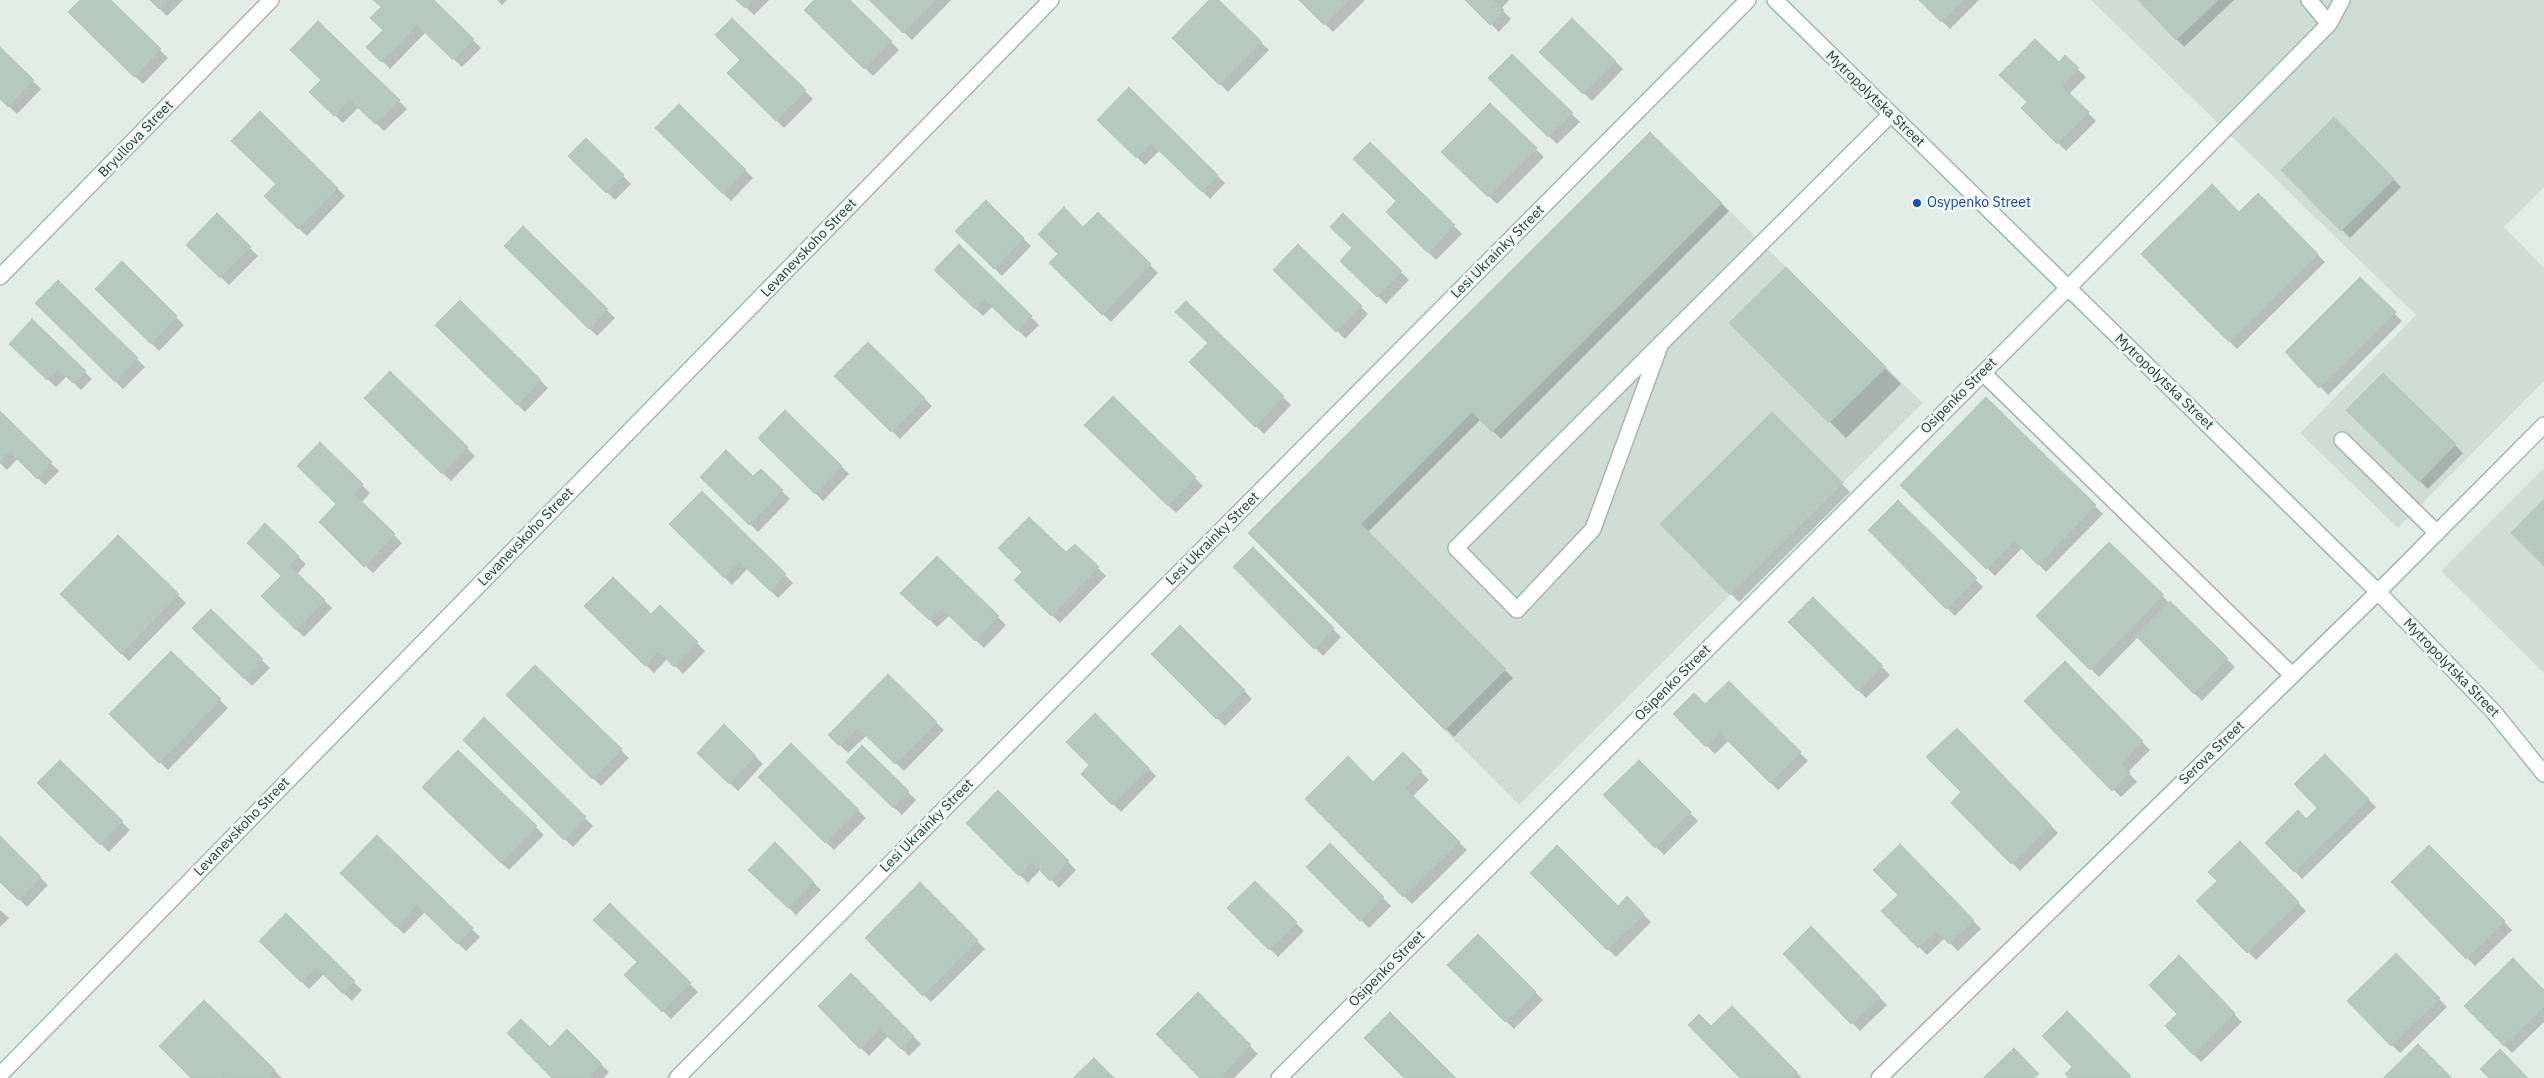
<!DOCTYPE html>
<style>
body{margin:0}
canvas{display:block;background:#e2ede8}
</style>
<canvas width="2544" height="1078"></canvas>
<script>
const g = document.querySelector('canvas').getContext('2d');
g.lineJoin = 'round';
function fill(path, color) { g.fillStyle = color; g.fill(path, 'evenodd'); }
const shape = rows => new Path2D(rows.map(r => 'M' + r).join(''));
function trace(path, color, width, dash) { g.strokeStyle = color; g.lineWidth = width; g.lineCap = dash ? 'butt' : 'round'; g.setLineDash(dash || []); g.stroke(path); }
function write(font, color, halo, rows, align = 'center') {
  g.font = font + ' "IBM Plex Sans",sans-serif'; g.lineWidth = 5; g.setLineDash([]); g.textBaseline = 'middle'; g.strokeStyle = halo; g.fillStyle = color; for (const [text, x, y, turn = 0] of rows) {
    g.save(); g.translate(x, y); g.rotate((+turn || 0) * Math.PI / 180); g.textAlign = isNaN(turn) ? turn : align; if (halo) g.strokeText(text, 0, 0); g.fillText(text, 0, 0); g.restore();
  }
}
fill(shape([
 [2091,0,2544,0,2544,187,2504,227,2544,268,2544,381,2398,528,2300,433,2416,315],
 [1650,132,1786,267,1730,323,1829,423,1886,367,1923,403,1519,805,1248,533],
 [2544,468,2544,673,2441,571]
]), '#d0ddd7');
fill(shape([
 [82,0,109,0,168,58,143,84,70,12],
 [151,0,183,0,167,16],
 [375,0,432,0,481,48,462,67,426,32,390,69,368,47,384,30,382,7],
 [497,0,507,0,502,5],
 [738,0,769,0,754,15],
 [815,0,849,0,899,50,873,76,806,10],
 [870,0,951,0,912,40],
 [1211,0,1217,0,1269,50,1228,92,1174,38],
 [1301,0,1365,0,1333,32],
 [1466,0,1509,0,1501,9,1511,19,1499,32],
 [1920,0,1979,0,1950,29],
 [2140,0,2234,0,2184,47],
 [732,19,813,99,784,128,729,73,742,60],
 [1572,20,1623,69,1592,101,1541,52],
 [319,22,407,109,384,131,359,107,343,123,311,92,322,80],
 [0,49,41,89,17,114,0,98],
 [1512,56,1580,122,1557,144,1490,78],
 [2065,57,2086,77,2069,94,2096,121,2066,151,2023,108],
 [1129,89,1225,183,1210,199,1160,150,1145,165,1099,120],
 [1490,104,1544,157,1497,204,1443,152],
 [679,106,753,178,731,201,657,128],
 [260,113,345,196,307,236,265,196,277,184],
 [2334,119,2401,187,2350,238,2283,170],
 [1650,133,1729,211,1501,439,1481,419,1368,532,1513,678,1454,737,1250,533],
 [586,139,631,184,615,200,570,156],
 [1370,144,1462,234,1436,260,1388,212,1398,201],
 [2258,195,2325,262,2237,349,2143,254,2239,213],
 [986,202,1031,246,1002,276,957,231],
 [1098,214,1158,273,1111,322,1051,263],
 [217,215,258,256,229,285,188,245],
 [1343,215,1409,280,1386,304,1342,261,1354,248],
 [523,228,615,318,597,336,505,246],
 [959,246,1039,325,1026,338,993,306,983,316,936,270],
 [1298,246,1368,314,1345,339,1275,270],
 [122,263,184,325,159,351,97,289],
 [1786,269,1901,384,1846,438,1731,323],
 [2360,279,2402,321,2328,395,2287,352],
 [58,281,145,367,123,389,36,303],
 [460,302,548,388,525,412,437,325],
 [1186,302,1291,405,1264,434,1191,362,1209,343],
 [32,321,92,379,81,390,67,376,56,387,11,344],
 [868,344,932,406,900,439,836,376],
 [390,372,475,456,451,481,365,398],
 [2383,374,2463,453,2428,489,2347,410],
 [1113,397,1203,486,1176,513,1086,424],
 [1986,399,2103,514,2046,572,2022,548,1995,576,1902,485],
 [785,412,849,474,823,501,760,438],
 [0,413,59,471,45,485,18,458,7,470,0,463],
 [1772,414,1850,492,1739,602,1662,524],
 [320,444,370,493,361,503,402,543,373,573,320,522,338,504],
 [761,470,790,499,758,532,702,476,753,478],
 [702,493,793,583,778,598,748,568,732,585,671,524],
 [1898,502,1983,587,1955,616,1869,530],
 [265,525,306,564,297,574,332,608,304,637,263,596,282,576],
 [118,536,186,603,129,661,61,594],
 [2109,544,2235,667,2202,701,2138,637,2099,677,2038,616],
 [1075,545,1106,576,1060,623,1016,580,1024,572,1066,554],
 [1253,549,1341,637,1323,656,1235,567],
 [937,557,1006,625,984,648,950,615,937,627,902,593],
 [1813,599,1890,675,1866,698,1790,622],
 [586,606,651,616,660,607,705,651,683,674,668,658,654,673],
 [211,611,270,668,252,686,194,628],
 [1180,626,1252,699,1225,726,1152,654],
 [171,653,228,708,168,770,110,714],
 [2065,663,2150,750,2128,772,2137,782,2121,797,2026,701],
 [535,667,629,758,601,786,508,695],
 [888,676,944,730,904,771,867,735,848,753,830,735],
 [1729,683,1808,761,1778,790,1729,740,1715,754,1675,714,1705,706],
 [1095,715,1156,776,1121,812,1083,774,1091,765],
 [484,719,593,826,573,847,464,740],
 [724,726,763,764,738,791,698,753],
 [1956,730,2058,833,2020,871,1952,803,1963,792],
 [791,745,866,818,834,850,760,777],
 [862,747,916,800,902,815,847,762],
 [458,751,544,835,509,870,423,787],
 [1403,754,1429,780,1412,797,1467,850,1412,904,1307,799,1373,783],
 [2325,756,2376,807,2302,879,2267,843,2306,820,2319,808],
 [60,761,130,830,109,852,39,783],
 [1639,762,1698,821,1664,855,1605,795],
 [998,792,1076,870,1059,888,1041,869,1028,883,967,823],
 [377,837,480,937,466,951,425,912,404,934,342,873],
 [0,838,48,885,27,907,0,880],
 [2240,843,2306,911,2256,960,2198,901,2219,881],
 [775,844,821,890,796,915,750,870],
 [1330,845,1391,906,1369,928,1308,867],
 [1900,846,1981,929,1958,951,1945,938,1927,955,1883,911,1900,895],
 [2429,846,2512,930,2475,966,2392,882],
 [1532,873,1618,907,1627,898,1651,922,1616,957],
 [1255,882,1304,931,1278,957,1229,908],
 [920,884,985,949,931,1002,867,938],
 [610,905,698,992,671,1019,626,975,638,962],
 [0,910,9,918,0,927],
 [286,915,362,990,352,1001,324,974,309,989,260,941],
 [1811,928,1887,1005,1860,1031,1784,954],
 [1478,936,1543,1000,1514,1029,1449,965],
 [2396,955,2447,1007,2400,1053,2349,1001],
 [2179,957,2242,1022,2201,1062,2166,1026,2179,1014],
 [851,975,921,1044,909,1056,888,1036,869,1056,819,1006],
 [2544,992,2544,1022,2512,1053,2466,1006],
 [1198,994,1258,1054,1234,1078,1202,1078],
 [204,1002,282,1078,193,1078],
 [1732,1008,1802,1078,1742,1078,1711,1028],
 [567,1031,609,1072,604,1078,554,1078,550,1049]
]), '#0003');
const building = shape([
 [80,0,111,0,161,49,134,77,68,12,80,0],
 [150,0,167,0,159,9,150,0],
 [373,0,434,0,474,39,453,60,417,25,381,62,366,47,383,30,370,18,381,7,373,0],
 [736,0,753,0,745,8,736,0],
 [814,0,850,0,892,41,864,69,804,10,814,0],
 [869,0,936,0,903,33,869,0],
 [1209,0,1219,0,1262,42,1219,85,1172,38,1209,0],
 [1299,0,1349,0,1324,25,1299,0],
 [1465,0,1494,0,1504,10,1490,25,1465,0],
 [1919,0,1963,0,1941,22,1919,0],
 [2138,0,2218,0,2176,40,2138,0],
 [732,18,806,90,776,121,727,73,740,60,715,35,732,18],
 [1572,18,1616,61,1583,94,1539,52,1572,18],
 [318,21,400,100,375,124,350,100,334,116,309,92,321,80,290,50,318,21],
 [2035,39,2059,62,2065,55,2079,68,2062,86,2089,112,2057,144,2021,108,2027,102,1999,75,2035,39],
 [0,47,34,80,8,107,0,99,0,47],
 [1512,54,1573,113,1548,137,1488,78,1512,54],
 [1129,87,1218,175,1202,192,1151,143,1136,158,1097,120,1129,87],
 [1490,103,1537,148,1488,197,1441,152,1490,103],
 [679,104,746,170,723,194,655,128,679,104],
 [260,111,338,188,298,229,264,196,276,184,231,141,260,111],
 [2334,117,2394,179,2341,231,2281,170,2334,117],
 [1650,132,1722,203,1492,432,1472,412,1361,524,1506,669,1445,730,1248,533,1650,132],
 [586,138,624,175,606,193,568,156,586,138],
 [1370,142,1455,225,1428,253,1386,212,1396,201,1353,159,1370,142],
 [2212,184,2239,212,2258,193,2318,254,2229,342,2141,254,2212,184],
 [986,200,1024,238,994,269,955,231,986,200],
 [1064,207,1083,227,1098,212,1151,264,1102,315,1049,263,1058,254,1038,234,1064,207],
 [217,213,251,247,220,278,186,245,217,213],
 [1343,213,1402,271,1377,297,1340,261,1352,248,1330,227,1343,213],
 [523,226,608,309,589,329,504,246,523,226],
 [959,244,1032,316,1017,331,984,299,975,309,934,270,959,244],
 [1298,244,1362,306,1336,332,1273,270,1298,244],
 [122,261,177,316,151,344,95,289,122,261],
 [1786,267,1886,367,1829,423,1729,323,1786,267],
 [2360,277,2396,312,2319,388,2285,352,2360,277],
 [58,280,138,358,115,382,35,303,58,280],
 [460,300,541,380,517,405,435,325,460,300],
 [1186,301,1284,396,1255,427,1189,362,1208,343,1175,312,1186,301],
 [32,319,86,371,73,383,58,369,47,380,9,344,32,319],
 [868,342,925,398,891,432,834,376,868,342],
 [390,371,468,447,442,474,364,398,390,371],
 [2383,373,2456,444,2419,482,2346,410,2383,373],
 [1113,396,1196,477,1168,506,1084,425,1113,396],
 [1986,397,2096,505,2038,565,2014,541,1986,569,1900,485,1986,397],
 [785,410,842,466,815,494,758,438,785,410],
 [0,411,52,462,37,479,10,452,0,461,0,411],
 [1772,412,1843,483,1730,595,1660,524,1772,412],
 [320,442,363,484,354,494,395,534,364,567,319,522,336,504,297,466,320,442],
 [726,450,753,476,761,469,783,490,749,525,700,477,726,450],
 [702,491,786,574,770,591,739,561,724,578,669,524,702,491],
 [2544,499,2544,566,2511,533,2544,499],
 [1898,500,1977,578,1946,609,1868,530,1898,500],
 [1029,517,1066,552,1075,544,1099,567,1051,616,1014,580,1022,572,998,548,1029,517],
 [265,523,299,556,289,565,325,600,296,630,261,596,281,576,247,543,265,523],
 [118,535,179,594,121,654,60,594,118,535],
 [2109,542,2164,595,2090,670,2036,616,2109,542],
 [1253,547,1334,628,1314,649,1233,567,1253,547],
 [937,556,999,616,975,641,941,608,929,620,900,593,937,556],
 [613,577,651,614,660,605,698,642,674,667,659,651,645,666,584,606,613,577],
 [1813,597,1883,666,1858,691,1788,622,1813,597],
 [2170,601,2228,658,2194,694,2136,636,2170,601],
 [211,609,263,659,244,679,192,628,211,609],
 [1180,625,1245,690,1216,719,1151,654,1180,625],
 [171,651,221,699,159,763,109,714,171,651],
 [2065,661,2143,741,2121,764,2130,773,2112,791,2024,701,2065,661],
 [535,665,622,749,592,779,506,695,535,665],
 [888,674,937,722,895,764,858,728,839,746,828,735,888,674],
 [1729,681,1801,752,1770,783,1720,733,1706,747,1673,714,1694,693,1705,704,1729,681],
 [1095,713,1149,768,1112,805,1081,774,1089,765,1066,742,1095,713],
 [484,717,586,817,564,840,463,740,484,717],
 [724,724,756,756,729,784,697,753,724,724],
 [1957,728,2051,825,2011,864,1951,803,1961,792,1926,757,1957,728],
 [791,743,859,810,825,843,758,777,791,743],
 [862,745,909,791,893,808,846,762,862,745],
 [458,750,537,826,501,863,422,787,458,750],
 [1403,752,1422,771,1405,788,1460,842,1403,897,1305,799,1348,756,1373,782,1403,752],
 [2325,754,2369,799,2294,872,2265,843,2298,810,2306,819,2317,808,2294,784,2325,754],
 [60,760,123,821,100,845,37,783,60,760],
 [1639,760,1691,812,1655,848,1603,795,1639,760],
 [998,790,1069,861,1050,881,1032,862,1019,876,966,823,998,790],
 [377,835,473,928,457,944,417,905,396,927,340,873,377,835],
 [0,836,41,877,18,900,0,882,0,836],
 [2240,841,2299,902,2247,953,2196,901,2217,881,2208,872,2240,841],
 [775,842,814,882,788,908,748,870,775,842],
 [1330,843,1384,897,1360,921,1306,867,1330,843],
 [1900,844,1974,920,1949,944,1936,931,1918,948,1881,911,1898,895,1873,870,1900,844],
 [1557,845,1618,906,1627,896,1644,914,1607,950,1530,873,1557,845],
 [2429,845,2505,921,2466,959,2391,882,2429,845],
 [1255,881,1297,922,1269,950,1227,908,1255,881],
 [920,882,978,940,923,996,865,938,920,882],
 [610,903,691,983,662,1012,624,975,637,962,593,920,610,903],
 [286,913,355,981,343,994,316,967,301,982,259,941,286,913],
 [1811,926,1880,997,1851,1024,1783,954,1811,926],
 [1478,934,1536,992,1505,1022,1447,965,1478,934],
 [2396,953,2440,998,2391,1046,2347,1001,2396,953],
 [2179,955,2235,1013,2193,1055,2165,1026,2177,1014,2149,985,2179,955],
 [2513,958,2544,990,2544,1007,2504,1046,2464,1006,2513,958],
 [851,973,914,1036,901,1049,880,1029,860,1049,818,1006,851,973],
 [1198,992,1251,1045,1219,1078,1200,1078,1156,1034,1198,992],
 [204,1000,275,1070,267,1078,228,1078,225,1075,222,1078,191,1078,159,1046,204,1000],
 [1732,1006,1797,1072,1791,1078,1740,1078,1688,1025,1699,1014,1711,1026,1732,1006],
 [2067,1011,2131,1076,2129,1078,2069,1078,2065,1074,2072,1067,2042,1036,2067,1011],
 [1390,1012,1456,1078,1404,1078,1364,1038,1390,1012],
 [521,1019,550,1047,567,1029,602,1064,588,1078,552,1078,507,1033,521,1019],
 [2418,1044,2452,1078,2383,1078,2418,1044],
 [2014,1048,2039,1074,2034,1078,1983,1078,2014,1048],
 [2500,1049,2528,1078,2489,1078,2480,1069,2500,1049],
 [1094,1058,1114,1078,1073,1078,1094,1058]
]);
fill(building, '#b7c8c1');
trace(building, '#b3c7bf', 1);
const service = shape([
 [2309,0,2329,24],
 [2068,288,2329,24,2342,0],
 [1661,343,1593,529,1517,610,1456,548,1891,114],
 [1983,373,2292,675],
 [2342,440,2437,533]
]);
const minor = shape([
 [0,277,271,0],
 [677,1078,1748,0],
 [1279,1078,2068,288],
 [1879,1078,2378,592,2544,425]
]);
const tertiary = shape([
 [0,1075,1051,0]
]);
const secondary = shape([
 [1775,0,2378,592,2493,711,2544,774]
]);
trace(service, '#a4b6af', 18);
trace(minor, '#a4b6af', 18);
trace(tertiary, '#a4b6af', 18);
trace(secondary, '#9fbab0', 18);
trace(service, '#fff', 15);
trace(minor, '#fff', 15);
trace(tertiary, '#fff', 15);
trace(secondary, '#fff', 15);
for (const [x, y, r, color] of [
 [1917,203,5,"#1a4fb4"]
]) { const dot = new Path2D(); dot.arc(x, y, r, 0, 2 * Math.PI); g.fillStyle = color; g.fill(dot); trace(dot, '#f3f9f6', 2); }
write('14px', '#204036', '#f3f9f6', [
 ["Mytropolytska Street",1875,99,44],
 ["Bryullova Street",136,139,-46],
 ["Levanevskoho Street",809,248,-46],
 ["Lesi Ukrainky Street",1498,252,-45],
 ["Mytropolytska Street",2164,382,44],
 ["Osipenko Street",1959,396,-45],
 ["Levanevskoho Street",526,537,-46],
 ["Lesi Ukrainky Street",1213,539,-45],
 ["Mytropolytska Street",2451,668,46],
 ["Osipenko Street",1673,683,-45],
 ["Serova Street",2212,753,-44],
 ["Lesi Ukrainky Street",927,826,-45],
 ["Levanevskoho Street",242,827,-46],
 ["Osipenko Street",1387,969,-45]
]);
write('14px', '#164399', '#f3f9f6', [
 ["Osypenko Street",1927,203]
], 'left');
</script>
